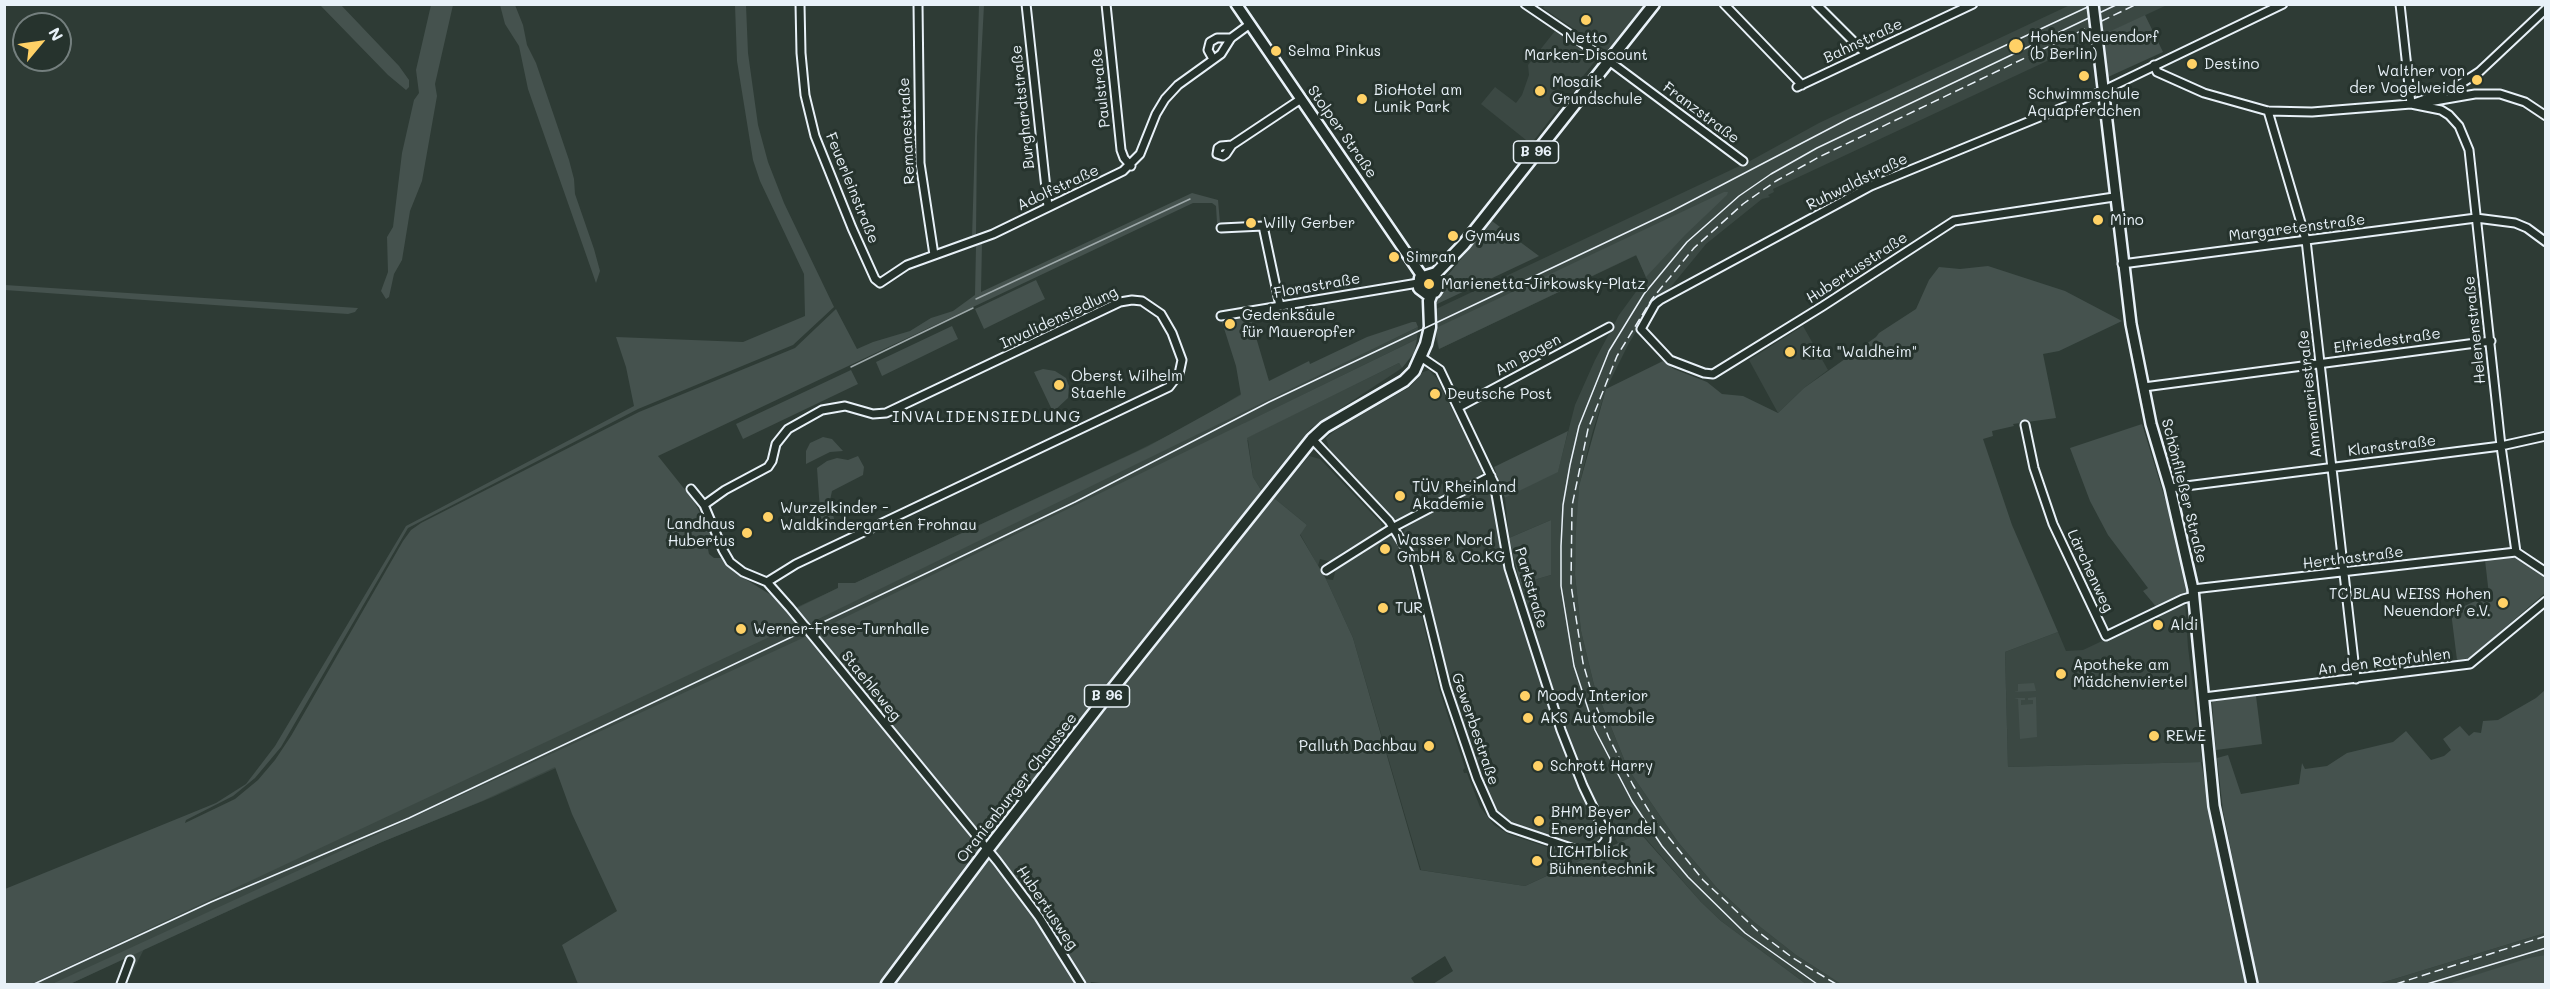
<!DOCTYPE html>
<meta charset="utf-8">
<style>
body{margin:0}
#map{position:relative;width:2550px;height:989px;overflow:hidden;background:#2e3b35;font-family:Mali,sans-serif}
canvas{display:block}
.frame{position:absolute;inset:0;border:6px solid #e8f1f8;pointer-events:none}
.north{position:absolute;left:12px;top:12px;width:60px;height:60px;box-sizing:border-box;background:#26332d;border:2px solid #747f7e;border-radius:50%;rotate:61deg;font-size:16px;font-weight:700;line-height:24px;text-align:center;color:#e8f1f8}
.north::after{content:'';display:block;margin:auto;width:21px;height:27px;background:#ffd166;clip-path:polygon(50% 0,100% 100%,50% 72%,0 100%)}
</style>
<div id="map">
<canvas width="2550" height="989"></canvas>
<div class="frame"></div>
<div class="north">N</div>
</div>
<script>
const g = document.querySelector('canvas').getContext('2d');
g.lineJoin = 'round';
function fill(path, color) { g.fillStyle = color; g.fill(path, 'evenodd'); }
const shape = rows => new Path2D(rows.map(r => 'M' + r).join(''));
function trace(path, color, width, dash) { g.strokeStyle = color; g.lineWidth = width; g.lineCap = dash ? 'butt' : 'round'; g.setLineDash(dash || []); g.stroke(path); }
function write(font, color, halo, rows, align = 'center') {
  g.font = font + ' Mali,sans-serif'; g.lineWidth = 6; g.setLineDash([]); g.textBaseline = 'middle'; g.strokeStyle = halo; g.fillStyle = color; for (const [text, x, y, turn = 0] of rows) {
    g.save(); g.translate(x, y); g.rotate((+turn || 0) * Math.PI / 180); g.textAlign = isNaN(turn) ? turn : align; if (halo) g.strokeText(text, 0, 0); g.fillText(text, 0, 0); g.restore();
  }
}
fill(shape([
 [1545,5,1545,4,1644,5,1607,51,1543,8],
 [2070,5,2167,5,1773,189,1774,192,1768,195,1770,197,1762,199,1706,244,1665,294,1650,308,1628,345,1606,389,1592,434,1579,486,1575,575,1581,631,1594,685,1628,769,1678,842,1717,888,1754,922,1796,955,1841,984,1806,984,1721,921,1701,902,1641,833,1618,843,1595,801,1563,723,1520,584,1551,575,1551,520,1509,538,1505,498,1558,471,1575,405,1595,360,1619,315,1646,278,1637,255,1439,349,1436,339,1436,309,1750,161,1819,123],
 [1555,31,1596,60,1575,86,1559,75,1550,86,1566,99,1531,144,1481,104,1495,87,1516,103,1522,95,1529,75,1528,65],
 [1803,326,1828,370,1804,388,1778,413,1749,360],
 [1418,327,1417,339,1245,423,1248,437,1399,363,1402,368,1311,428,1261,490,1253,477,1248,440,825,644,795,608,838,588,838,583,855,583,1135,452,1191,424,1241,394,1244,411],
 [1429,370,1437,379,1482,470,1480,477,1435,499,1400,520,1392,519,1330,451,1326,438,1337,429,1410,387,1423,372],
 [1309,456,1320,459,1381,523,1382,530,1341,553,1340,557,1332,562,1320,559,1318,566,1300,534,1307,525,1274,498],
 [1484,484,1493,493,1506,570,1552,717,1584,798,1601,831,1598,842,1587,847,1583,848,1578,844,1514,825,1501,818,1495,811,1449,686,1423,566,1403,534,1406,526],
 [1388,536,1394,539,1411,571,1439,689,1465,768,1463,770,1464,773,1467,773,1480,807,1494,825,1508,834,1583,859,1525,886,1421,870,1353,638,1326,579,1333,580,1336,569],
 [2185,602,2188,647,2202,762,2008,767,2005,652,2058,632,2066,651,2083,650],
 [787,612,817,648,493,797,382,842,144,949,130,977,121,974,127,957,70,984,5,984],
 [2545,933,2545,955,2447,984,2378,984]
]), '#3b4843');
fill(shape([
 [320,5,341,5,399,66,409,80,409,87,406,90,388,75],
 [431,5,453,5,435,84,437,96,422,181,410,211,402,260,394,274,389,297,386,299,381,291,388,272,387,237,393,227,402,153,414,100,419,93,416,70],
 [500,5,515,5,523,25,527,45,536,63,569,160,574,179,575,194,594,249,600,271,596,283,528,89,519,46,505,24],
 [735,5,746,5,748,53,758,125,768,162,784,203,834,307,793,345,638,409,408,528,281,747,255,778,233,796,186,820,185,823,235,799,258,780,275,760,291,736,403,541,411,530,421,523,639,412,795,348,836,309,857,349,873,342,910,331,931,318,953,311,975,295,976,246,982,243,981,292,1192,193,1218,200,1220,223,1217,223,1216,206,1212,203,1193,203,658,456,694,501,712,536,707,544,709,554,714,558,723,558,734,572,771,595,797,624,31,984,5,984,5,889,216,803,246,784,275,746,406,526,634,406,626,367,616,337,743,342,805,316,804,274,760,181,753,160,737,61],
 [979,5,984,5,977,137,976,236,972,238],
 [2145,15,2163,52,2108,77,2104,34],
 [1724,192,1728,192,1727,195,1685,235,1646,277,1636,255,1439,349,1436,328],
 [1492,221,1539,256,1435,305,1436,299,1444,290,1444,280],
 [1988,266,2065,291,2122,321,2059,351,2043,354,2056,418,2013,424,2014,426,1992,431,1993,436,1983,439,2012,525,2058,632,2005,652,2008,767,2201,762,2227,903,2246,984,1841,984,1796,955,1754,922,1717,888,1678,842,1628,769,1594,685,1581,631,1575,575,1576,531,1579,486,1606,389,1663,361,1674,369,1707,382,1722,394,1743,396,1778,413,1804,388,1876,337,1879,333,1916,309,1929,280,1939,267,1960,269],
 [1036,280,1045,299,984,329,975,309],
 [4,285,5,285,358,308,355,312,348,314,228,306,5,290],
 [1250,317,1269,381,1309,361,1310,364,1367,337,1412,322,1416,322,1418,327,808,624,795,609,838,588,838,583,855,583,1147,447,1241,395,1236,366,1222,322],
 [952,326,958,339,882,376,876,362],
 [1417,339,1414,353,1402,368,1399,363,1247,438,1253,477,1269,503,1274,498,1307,525,1300,535,1326,579,1353,638,1420,870,1525,886,1640,833,1701,902,1721,921,1806,984,1433,984,1453,971,1445,956,1411,978,1415,984,1110,984,1091,982,1090,984,578,984,562,945,617,911,572,814,555,767,482,801,382,842,252,900,70,984,52,984,807,636,817,648,824,644,815,632],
 [1043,369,1055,371,1066,378,1069,386,1068,398,1053,412,1034,372],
 [851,370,858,384,743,439,736,424],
 [2142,424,2166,502,2187,595,2158,609,2143,591,2148,588,2108,535,2090,501,2070,448],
 [1568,431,1558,472,1505,498,1494,467],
 [823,437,832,439,843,451,830,452,806,464,806,451,810,443],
 [858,456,864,467,863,475,832,491,829,505,840,502,833,515,835,522,824,528,813,523,820,511,817,468,827,461,837,458,848,460],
 [1551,520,1551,575,1520,584,1509,538],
 [2516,557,2545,576,2545,593,2470,658,2457,660,2451,612,2489,595,2485,560],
 [2034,683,2036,691,2014,692,2018,691,2018,684],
 [2545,690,2545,933,2378,984,2258,984,2223,811,2217,758,2228,755,2241,794,2299,784,2302,763,2305,769,2327,766,2347,753,2393,742,2406,731,2431,760,2444,756,2451,750,2443,739,2460,726,2469,736,2474,732,2481,733,2483,721,2498,720,2536,698],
 [2256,696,2262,744,2216,750,2212,701],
 [2036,697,2037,737,2020,739,2018,699,2014,698,2025,698,2025,700,2021,700,2021,705,2033,704,2033,700,2028,700,2028,698],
 [2545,955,2545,984,2447,984,2529,958]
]), '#45524e');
trace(shape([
 [976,299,1190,199],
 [851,367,973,308]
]), '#9da8a9', 1.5);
const street = shape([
 [800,4,801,53,805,95,815,136,852,228,875,279,880,283,907,265,993,234,1123,171,1140,154,1156,114,1165,99,1178,85,1221,54,1231,38,1250,24],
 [918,4,920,163,934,255],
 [1026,4,1048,207],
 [1106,4,1121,150,1124,158,1131,166],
 [1525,4,1609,61,1743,161],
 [1724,4,1802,85],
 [1816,4,1866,54],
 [2400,4,2411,104],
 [1213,59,1208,50,1210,42,1217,38,1231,38],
 [2154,65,2157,72,2204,93,2268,111,2312,112,2411,104,2451,90,2479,72,2546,9],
 [1797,87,1973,4],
 [2423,103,2475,94,2500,94,2525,102,2546,116],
 [2411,104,2441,110,2449,115,2459,126,2469,150,2501,446,2516,552,2546,572],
 [2268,111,2306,240,2356,679],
 [1232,145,1226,154,1223,156,1217,154,1218,148,1221,146,1232,145,1301,99],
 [2114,197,1954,221,1823,306,1713,374,1704,373,1670,360,1641,329,1655,304,1660,300,1871,186,2096,94,2283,4],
 [1221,228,1263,226,1280,306],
 [2122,264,2476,218,2515,223,2527,228,2546,242],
 [1221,316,1418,283],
 [2144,387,2491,341],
 [1459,407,1609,327],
 [2025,425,2034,468,2053,524,2106,636,2183,599,2194,596],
 [1312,439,1389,521,1416,565,1446,687,1477,778,1493,814,1509,827,1580,851,1588,852,1602,845,1606,840,1606,834,1583,786,1561,730,1509,568,1494,483,1440,370,1421,357],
 [2170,488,2501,446,2546,436],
 [691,489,704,505,723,550,730,562,743,572,767,582,790,608,997,861,1039,917,1081,984],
 [704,505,725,490,768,467,772,461,776,444,788,429,822,410,845,406,873,414,886,413,1120,302,1132,300,1142,301,1161,314,1172,333,1182,360,1179,374,1169,387,796,564,767,582],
 [1326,570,1394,527,1491,476],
 [2193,589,2516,552],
 [2204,697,2470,664,2546,601],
 [121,984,130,960]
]);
const secondary = shape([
 [1236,4,1422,276],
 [2097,37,2131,324,2151,424,2170,488,2193,589,2214,806,2252,984]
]);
const primary = shape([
 [1431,275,1437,279,1438,287,1435,292,1427,294,1419,288,1420,278,1436,273,1464,244,1654,4],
 [887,984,988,849,1106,697,1312,439,1325,427,1404,381,1414,371,1426,344,1430,327,1429,301,1432,293]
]);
trace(street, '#e8f1f8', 11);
trace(secondary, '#e8f1f8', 14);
trace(primary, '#e8f1f8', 15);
trace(street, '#26332d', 7);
trace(secondary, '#26332d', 9);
trace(primary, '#26332d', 10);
trace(shape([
 [34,984,211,902,409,818,929,572,1075,502,1269,402,1672,211,1848,119,2094,4],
 [1817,984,1745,933,1688,877,1662,846,1632,801,1595,730,1574,666,1561,586,1561,546,1563,505,1570,465,1579,426,1609,351,1644,294,1687,242,1739,196,1771,174,1817,148,2118,4],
 [2427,984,2546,948]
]), '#e8f1f8', 1.5);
trace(shape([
 [1836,984,1793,958,1761,934,1703,880,1654,819,1633,785,1609,738,1594,701,1583,663,1571,585,1572,506,1588,429,1617,356,1652,299,1694,248,1743,204,1776,181,1819,157,2137,4],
 [2396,984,2546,936]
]), '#e8f1f8', 1.5, [9, 4.5]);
const secondaryBridge = shape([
 [2093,4,2097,37]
]);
trace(secondaryBridge, '#e8f1f8', 14, []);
trace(secondaryBridge, '#26332d', 9);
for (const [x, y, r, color] of [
 [1586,20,6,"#ffd166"],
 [2016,46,8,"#ffd166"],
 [1276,51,6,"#ffd166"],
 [2192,64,6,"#ffd166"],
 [2084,76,6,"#ffd166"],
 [2477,80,6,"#ffd166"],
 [1540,91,6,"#ffd166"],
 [1362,99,6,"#ffd166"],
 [2098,220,6,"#ffd166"],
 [1251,223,6,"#ffd166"],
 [1453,236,6,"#ffd166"],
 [1394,257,6,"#ffd166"],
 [1429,284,6,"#ffd166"],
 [1230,324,6,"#ffd166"],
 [1790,352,6,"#ffd166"],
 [1059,385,6,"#ffd166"],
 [1435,394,6,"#ffd166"],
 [1400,496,6,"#ffd166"],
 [768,517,6,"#ffd166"],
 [747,533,6,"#ffd166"],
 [1385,549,6,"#ffd166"],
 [2503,603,6,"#ffd166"],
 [1383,608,6,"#ffd166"],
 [2158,625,6,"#ffd166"],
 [741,629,6,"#ffd166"],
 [2061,674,6,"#ffd166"],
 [1525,696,6,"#ffd166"],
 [1528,718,6,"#ffd166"],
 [2154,736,6,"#ffd166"],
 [1429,746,6,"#ffd166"],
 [1538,766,6,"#ffd166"],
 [1539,821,6,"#ffd166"],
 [1537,861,6,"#ffd166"]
]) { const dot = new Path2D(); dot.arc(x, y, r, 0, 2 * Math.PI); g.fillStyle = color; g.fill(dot); trace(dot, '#26332d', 2); }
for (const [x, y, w] of [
 [1536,152,45],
 [1107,696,45]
]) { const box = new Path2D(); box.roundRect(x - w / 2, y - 11, w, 22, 4.5); g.fillStyle = '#26332d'; g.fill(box); trace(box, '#e8f1f8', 1.5); }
write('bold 14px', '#e8f1f8', null, [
 ["B 96",1536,152],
 ["B 96",1107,696]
]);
write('15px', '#e8f1f8', '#26332d', [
 ["Hohen Neuendorf",2030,37],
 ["(b Berlin)",2030,54],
 ["Netto",1586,38,"center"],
 ["Marken-Discount",1586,55,"center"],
 ["Selma Pinkus",1288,51],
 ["Destino",2204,64],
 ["Walther von",2465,71,"right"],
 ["der Vogelweide",2465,88,"right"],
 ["Mosaik",1552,82],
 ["Grundschule",1552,99],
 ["BioHotel am",1374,90],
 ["Lunik Park",1374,107],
 ["Schwimmschule",2084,94,"center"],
 ["Aquapferdchen",2084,111,"center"],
 ["Mino",2110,220],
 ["Willy Gerber",1263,223],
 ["Gym4us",1465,236],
 ["Simran",1406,257],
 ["Marienetta-Jirkowsky-Platz",1441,284],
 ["Gedenksäule",1242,315],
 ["für Maueropfer",1242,332],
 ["Kita \"Waldheim\"",1802,352],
 ["Oberst Wilhelm",1071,376],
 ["Staehle",1071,393],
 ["Deutsche Post",1447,394],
 ["TÜV Rheinland",1412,487],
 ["Akademie",1412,504],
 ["Wurzelkinder -",780,508],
 ["Waldkindergarten Frohnau",780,525],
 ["Landhaus",735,524,"right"],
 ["Hubertus",735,541,"right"],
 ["Wasser Nord",1397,540],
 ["GmbH & Co.KG",1397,557],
 ["TC BLAU WEISS Hohen",2491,594,"right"],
 ["Neuendorf e.V.",2491,611,"right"],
 ["TUR",1395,608],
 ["Aldi",2170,625],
 ["Werner-Frese-Turnhalle",753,629],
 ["Apotheke am",2073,665],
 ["Mädchenviertel",2073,682],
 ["Moody Interior",1537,696],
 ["AKS Automobile",1540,718],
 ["REWE",2166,736],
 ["Palluth Dachbau",1417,746,"right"],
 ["Schrott Harry",1550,766],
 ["BHM Beyer",1551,812],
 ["Energiehandel",1551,829],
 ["LICHTblick",1549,852],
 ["Bühnentechnik",1549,869]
], 'left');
write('15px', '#e8f1f8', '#26332d', [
 ["Bahnstraße",1863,41,-25],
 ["Paulstraße",1101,88,-96],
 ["Burghardtstraße",1023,107,-96],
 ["Franzstraße",1701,113,37],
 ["Remanestraße",907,131,-93],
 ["Stolper Straße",1342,132,55],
 ["Ruhwaldstraße",1857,182,-26],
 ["Feuerleinstraße",852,188,68],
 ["Adolfstraße",1058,188,-25],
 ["Margaretenstraße",2297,228,-7],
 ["Hubertusstraße",1857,268,-33],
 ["Florastraße",1317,286,-10],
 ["Invalidensiedlung",1059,318,-25],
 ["Helenenstraße",2475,330,-96],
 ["Elfriedestraße",2387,341,-8],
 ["Am Bogen",1528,355,-28],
 ["Annemariestraße",2310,394,-96],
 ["Klarastraße",2392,446,-7],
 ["Schönfließer Straße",2184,491,76],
 ["Herthastraße",2353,558,-7],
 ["Lärchenweg",2090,571,65],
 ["Parkstraße",1531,588,74],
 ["An den Rotpfuhlen",2384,662,-7],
 ["Staehleweg",871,686,51],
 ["Gewerbestraße",1475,729,71],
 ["Oranienburger Chaussee",1017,788,-52],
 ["Hubertusweg",1047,908,56]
]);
g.letterSpacing = '1.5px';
write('16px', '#e8f1f8', '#26332d', [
 ["INVALIDENSIEDLUNG",987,417]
]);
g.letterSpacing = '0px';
</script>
